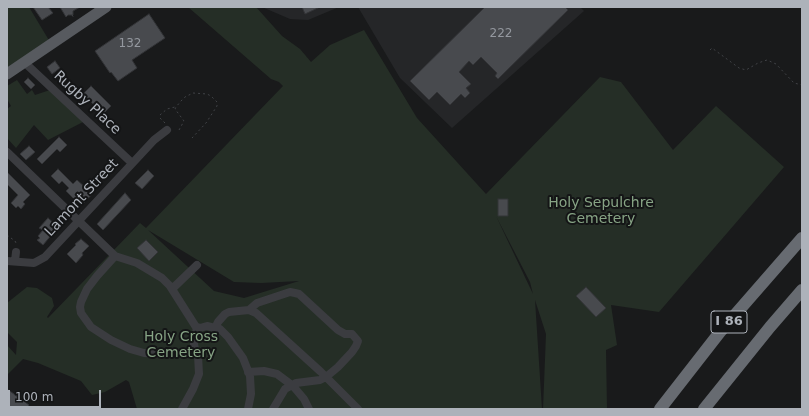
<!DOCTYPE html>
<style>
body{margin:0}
#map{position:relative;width:809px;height:416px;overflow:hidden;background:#191a1b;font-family:"DejaVu Sans",sans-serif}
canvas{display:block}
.frame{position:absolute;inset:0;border:8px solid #adb2ba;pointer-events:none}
.scale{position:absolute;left:8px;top:390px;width:93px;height:18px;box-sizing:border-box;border:2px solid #adb2ba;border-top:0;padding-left:5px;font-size:12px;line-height:14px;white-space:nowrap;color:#adb2ba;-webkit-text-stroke:3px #141516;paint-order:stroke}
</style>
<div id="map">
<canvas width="809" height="416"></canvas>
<div class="frame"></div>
<div class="scale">100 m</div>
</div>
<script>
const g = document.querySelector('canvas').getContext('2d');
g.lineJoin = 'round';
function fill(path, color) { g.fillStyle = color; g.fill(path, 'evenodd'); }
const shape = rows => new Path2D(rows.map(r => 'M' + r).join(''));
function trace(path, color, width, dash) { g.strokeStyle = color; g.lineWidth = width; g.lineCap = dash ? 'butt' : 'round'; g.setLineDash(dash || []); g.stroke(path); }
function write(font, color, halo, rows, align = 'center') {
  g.font = font + ' "DejaVu Sans",sans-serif'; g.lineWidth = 4; g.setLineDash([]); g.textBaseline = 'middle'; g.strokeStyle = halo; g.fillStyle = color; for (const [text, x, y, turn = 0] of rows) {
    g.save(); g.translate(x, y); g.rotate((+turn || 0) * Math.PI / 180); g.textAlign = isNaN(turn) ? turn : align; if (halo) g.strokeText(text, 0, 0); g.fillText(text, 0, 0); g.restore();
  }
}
fill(shape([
 [262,7,339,7,308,20,290,19],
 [358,7,580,7,584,11,452,128,400,78]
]), '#252628');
fill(shape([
 [7,7,29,7,50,42,7,70],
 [188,7,256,7,282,36,300,49,311,62,330,45,364,30,417,118,486,194,600,77,621,82,673,150,716,106,784,167,659,312,611,305,617,345,606,350,607,409,543,409,546,334,535,300,542,409,137,409,129,382,126,380,105,392,92,395,81,381,38,363,23,359,7,375,7,345,16,355,17,342,7,332,7,303,27,287,37,288,52,298,54,306,47,317,48,318,140,223,146,228,283,86,279,82,271,79],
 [496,216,530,282,533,294],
 [148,230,234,282,261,283,299,281,244,298,214,291],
 [17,80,27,94,32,90,35,95,50,90,83,122,48,140,34,125,16,148,7,138,7,109,11,106,7,99,7,86]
]), '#252e26');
const building = shape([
 [33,7,48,7,53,13,42,20,33,7],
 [60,7,80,7,73,11,73,15,68,15,66,17,60,7],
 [302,7,320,7,305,14,302,7],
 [485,7,565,7,568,10,498,79,495,76,497,73,481,57,473,65,469,61,459,72,471,84,466,88,470,93,465,98,461,94,450,105,437,92,429,100,410,81,485,7],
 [149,14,165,38,132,60,137,68,118,81,111,72,110,73,95,51,149,14],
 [55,61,60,68,52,74,47,67,55,61],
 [28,78,35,85,31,89,24,82,28,78],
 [91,86,111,106,103,114,83,94,91,86],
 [59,137,67,145,60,152,57,149,42,164,37,159,59,137],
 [29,146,35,152,26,160,20,154,29,146],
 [58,169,73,184,77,180,87,189,89,187,94,192,81,206,66,191,69,188,62,181,59,184,51,176,58,169],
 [148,170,154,176,142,189,135,183,148,170],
 [7,172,30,195,23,202,25,204,21,209,18,206,16,208,11,203,18,195,7,184,7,172],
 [125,193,131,200,103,230,97,224,125,193],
 [498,199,508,199,508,216,498,216,498,199],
 [48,218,58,227,43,245,37,240,40,238,38,236,43,230,39,228,48,218],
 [81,239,89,246,82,253,83,255,76,263,67,254,76,245,75,244,81,239],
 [146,240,158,252,149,261,137,248,146,240],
 [586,287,606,308,596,317,576,296,586,287],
 [7,389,29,405,26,409,7,409,7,389]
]);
fill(building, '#484a4e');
trace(building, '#333437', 1);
trace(shape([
 [72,15,74,18],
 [710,50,712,48,739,68,746,70,758,63,767,60,776,64,794,83,802,85],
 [165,123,160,118,160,115,167,109,175,107],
 [179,130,184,121,175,109,176,107,181,101,185,97,193,93,207,94,211,96,217,102,217,106,206,123,192,138],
 [7,235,15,241,17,245]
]), '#414347', 1, [2, 3]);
trace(shape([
 [24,62,132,163],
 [7,152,115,256,137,263,162,278,170,286,196,327,200,328,207,326,215,328,220,329,228,337,243,358,250,376,251,394,248,409],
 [115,256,97,276,87,289,81,302,80,307,81,313,91,327,111,340,130,349,144,353,161,354,196,352],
 [7,261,34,263,45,257,141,154,154,140,167,130],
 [15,261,16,252],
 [172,289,197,265],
 [249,310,257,303,290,292,295,293,299,294,338,330,345,334,352,334,358,341,356,346,352,352,338,367,326,377,320,380,296,383,285,389,273,409],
 [215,328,218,322,225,314,229,312,249,310,256,313,321,372,358,409],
 [248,372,264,371,277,374,293,386,304,399,309,409],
 [182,409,193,389,199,374,198,355,195,349,194,344,197,327]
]), '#3b3c40', 8);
trace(shape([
 [7,74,106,7]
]), '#575a5f', 11);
trace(shape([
 [660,409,720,332,802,238],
 [704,409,770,327,802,290]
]), '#676b71', 12);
write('12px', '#94989f', null, [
 ["222",501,34],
 ["132",130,44]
]);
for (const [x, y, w] of [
 [729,322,36]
]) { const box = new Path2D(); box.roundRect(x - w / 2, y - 11, w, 22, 3); g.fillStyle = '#141516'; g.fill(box); trace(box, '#adb2ba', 1); }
write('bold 13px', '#adb2ba', null, [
 ["I 86",729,322]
]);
write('14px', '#adb2ba', '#141516', [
 ["Rugby Place",87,103,43],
 ["Lamont Street",82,198,-47]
]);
write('14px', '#87a485', '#141516', [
 ["Holy Sepulchre",601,203],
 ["Cemetery",601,219],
 ["Holy Cross",181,337],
 ["Cemetery",181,353]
]);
</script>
